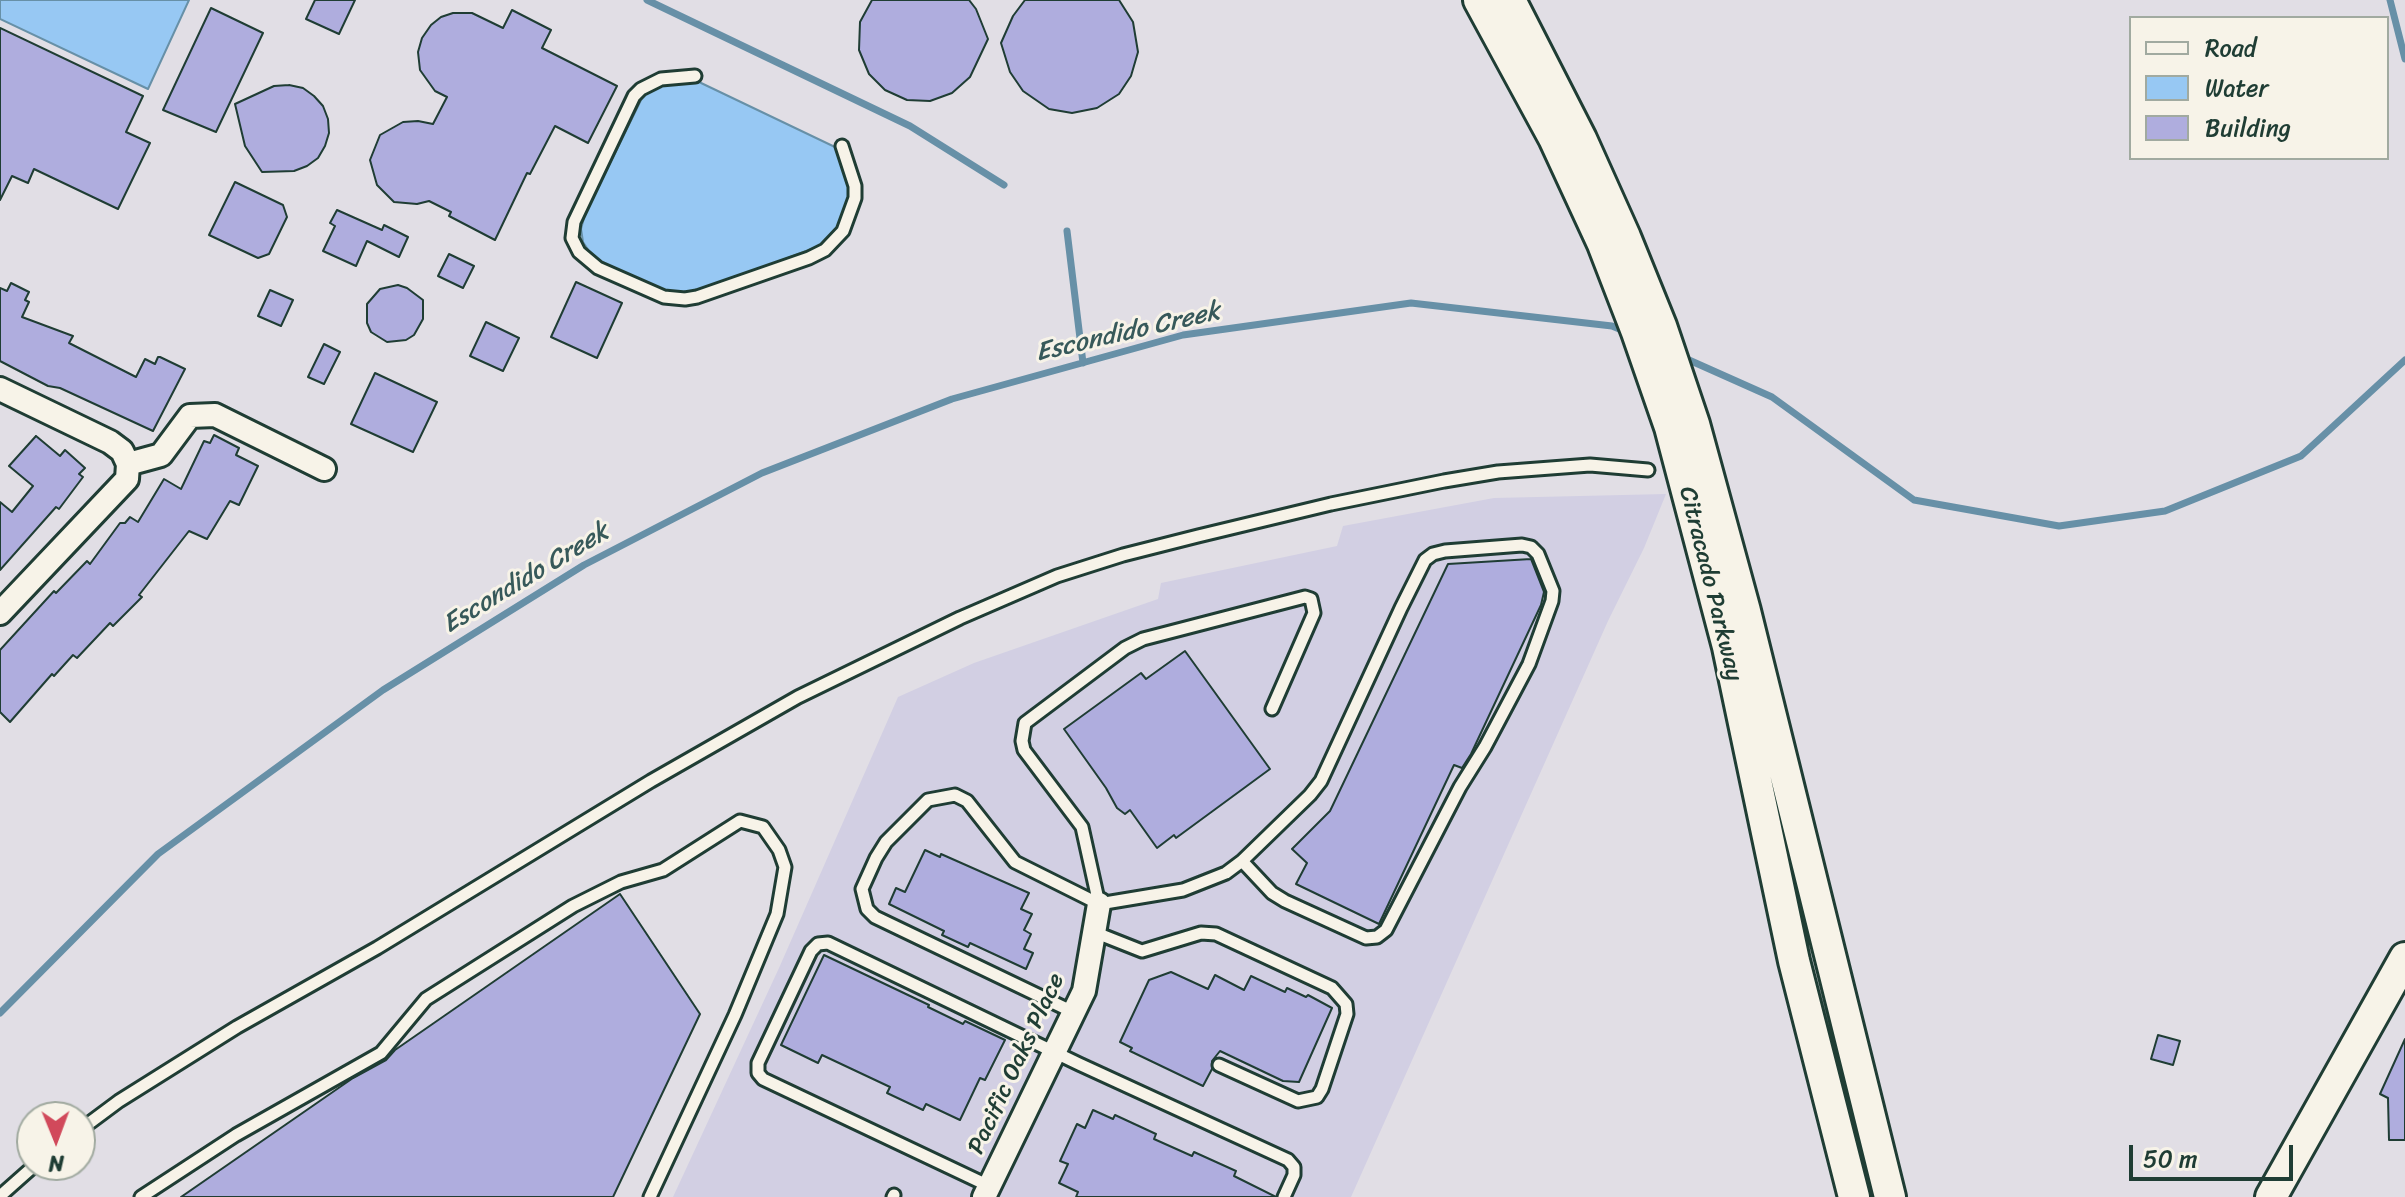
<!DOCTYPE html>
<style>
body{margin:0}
#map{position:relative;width:2405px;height:1197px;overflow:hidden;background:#e1dee5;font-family:Sriracha,sans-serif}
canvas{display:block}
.legend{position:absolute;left:2129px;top:16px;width:260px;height:144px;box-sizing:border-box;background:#f7f3e8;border:2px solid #a1aaa0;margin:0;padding:10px 14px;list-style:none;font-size:24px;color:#1f3d34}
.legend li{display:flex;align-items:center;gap:16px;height:40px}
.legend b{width:40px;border:2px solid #a1aaa0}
.north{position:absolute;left:16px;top:1101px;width:80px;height:80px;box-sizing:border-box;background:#f7f3e8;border:2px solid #a1aaa0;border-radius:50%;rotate:179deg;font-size:22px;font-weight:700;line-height:32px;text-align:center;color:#1f3d34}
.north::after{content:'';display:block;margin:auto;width:28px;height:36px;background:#d1495b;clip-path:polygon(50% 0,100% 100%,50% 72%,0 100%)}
.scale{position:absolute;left:2129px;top:1145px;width:164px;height:36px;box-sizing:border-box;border:4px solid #1f3d34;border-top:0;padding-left:10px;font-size:24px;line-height:28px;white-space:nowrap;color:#1f3d34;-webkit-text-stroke:6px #f7f3e8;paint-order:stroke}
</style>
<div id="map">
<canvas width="2405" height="1197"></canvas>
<ul class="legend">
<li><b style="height:10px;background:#f7f3e8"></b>Road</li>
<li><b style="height:22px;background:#97c8f3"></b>Water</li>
<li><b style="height:22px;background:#afadde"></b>Building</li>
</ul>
<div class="north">N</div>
<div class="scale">50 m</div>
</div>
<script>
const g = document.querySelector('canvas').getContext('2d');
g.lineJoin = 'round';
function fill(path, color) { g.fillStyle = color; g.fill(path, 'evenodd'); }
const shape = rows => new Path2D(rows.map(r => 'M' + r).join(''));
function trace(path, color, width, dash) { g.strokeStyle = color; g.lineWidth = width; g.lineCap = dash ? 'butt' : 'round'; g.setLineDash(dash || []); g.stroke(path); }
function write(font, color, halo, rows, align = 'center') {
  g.font = font + ' Sriracha,sans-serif'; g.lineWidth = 6; g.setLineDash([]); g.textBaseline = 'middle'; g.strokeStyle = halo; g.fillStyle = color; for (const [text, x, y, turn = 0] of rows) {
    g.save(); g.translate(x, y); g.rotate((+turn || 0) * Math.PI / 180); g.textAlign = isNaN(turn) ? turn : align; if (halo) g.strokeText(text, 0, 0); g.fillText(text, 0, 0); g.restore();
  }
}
fill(shape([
 [1666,494,1644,548,1608,621,1351,1197,673,1197,779,968,898,697,974,663,1158,599,1161,583,1337,546,1343,526,1494,498]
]), '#d2cfe3');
const water = shape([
 [0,0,189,0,148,89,0,19,0,0],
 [685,81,699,82,837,148,852,194,839,231,822,245,693,294,675,296,606,265,591,254,583,242,581,229,585,214,643,96,653,87,685,81]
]);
fill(water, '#97c8f3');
trace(water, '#6790a7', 2);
trace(shape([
 [647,0,910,126,1004,185],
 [2390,0,2405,59],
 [1067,231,1083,363],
 [1680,356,1772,397,1914,500,2059,526,2165,511,2301,456,2405,360],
 [0,1013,158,854,383,690,584,565,762,473,952,399,1183,335,1411,303,1612,326,1629,333]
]), '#6790a7', 7);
const building = shape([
 [315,0,355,0,339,34,306,19,315,0],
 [872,0,969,0,976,9,988,39,970,77,952,93,930,101,907,100,885,90,869,74,859,50,860,22,872,0],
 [1025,0,1119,0,1133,22,1138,52,1131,76,1119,94,1097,108,1072,113,1049,109,1023,91,1010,72,1001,43,1013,16,1025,0],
 [211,8,263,33,216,132,163,110,211,8],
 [512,10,551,30,542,48,617,86,588,143,555,126,530,174,527,173,495,240,449,216,451,212,429,201,417,204,394,202,377,185,370,160,380,135,403,122,418,121,433,124,447,97,435,91,420,70,418,52,422,38,431,25,441,17,453,13,472,13,503,28,512,10],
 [0,28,143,96,126,132,150,143,118,209,34,169,28,183,12,176,0,200,0,28],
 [289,85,303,88,314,96,323,106,328,119,329,133,325,146,318,158,307,166,294,171,262,172,245,146,235,104,274,86,289,85],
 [235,182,283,205,287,217,269,254,258,258,209,235,235,182],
 [337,210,382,230,384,225,408,237,399,257,367,241,356,266,323,251,335,226,330,223,337,210],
 [449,254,474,266,463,288,438,276,449,254],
 [576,282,622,303,597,358,551,337,576,282],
 [11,283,29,292,25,300,29,302,22,317,73,336,69,343,136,377,145,359,155,364,158,357,160,357,185,369,153,431,60,388,48,386,0,361,0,288,7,291,11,283],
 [398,285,407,288,423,300,423,319,414,335,406,340,387,342,371,332,367,323,367,304,380,289,398,285],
 [270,290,293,300,281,326,258,316,270,290],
 [486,322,519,338,503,371,470,356,486,322],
 [324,344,340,352,324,384,308,377,324,344],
 [375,373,437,402,413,452,351,424,375,373],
 [214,435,239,448,236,455,258,466,239,505,230,501,207,539,189,531,139,595,142,597,113,626,110,623,77,658,73,655,54,676,52,674,10,722,0,712,0,650,54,591,56,593,87,561,90,564,120,523,125,523,130,517,138,522,164,479,181,489,204,441,210,443,214,435],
 [36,436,60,456,65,450,85,468,79,474,83,477,59,509,56,507,0,570,0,502,12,512,33,486,9,466,36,436],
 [1531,559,1544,592,1541,605,1471,754,1462,768,1454,765,1379,924,1296,884,1307,863,1292,849,1330,811,1448,564,1531,559],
 [1185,651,1270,769,1176,838,1174,835,1157,848,1130,810,1125,814,1117,808,1106,788,1064,729,1141,673,1146,679,1185,651],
 [925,850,940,857,941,854,1029,893,1021,909,1032,914,1024,930,1031,934,1024,949,1033,953,1026,969,970,943,968,947,942,935,944,931,889,904,896,888,905,892,925,850],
 [620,894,700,1014,613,1197,181,1197,353,1078,386,1060,395,1050,620,894],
 [824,955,929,1005,928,1007,963,1024,965,1021,1005,1040,985,1080,980,1078,960,1120,926,1104,923,1110,887,1093,890,1087,822,1055,818,1063,781,1045,824,955],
 [1171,972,1208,989,1215,975,1244,990,1251,976,1285,992,1287,988,1306,997,1308,995,1332,1008,1299,1082,1283,1081,1220,1051,1212,1061,1212,1069,1203,1086,1130,1051,1132,1048,1120,1042,1149,980,1171,972],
 [2158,1035,2180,1041,2173,1065,2151,1059,2158,1035],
 [2405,1039,2405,1140,2389,1140,2388,1098,2380,1094,2405,1039],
 [1093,1110,1113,1119,1115,1115,1156,1134,1154,1139,1192,1156,1194,1152,1236,1171,1234,1176,1276,1197,1076,1197,1078,1192,1059,1183,1068,1164,1060,1161,1077,1124,1085,1128,1093,1110]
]);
fill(building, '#afadde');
trace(building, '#1f3d34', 2);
const lane = shape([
 [695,76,661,79,641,89,634,96,574,222,572,238,579,252,598,268,664,297,685,299,697,297,809,258,825,250,843,231,855,198,855,186,842,146],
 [1099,904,1082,827,1024,750,1022,741,1025,723,1125,648,1143,639,1305,597,1311,599,1314,613,1272,709],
 [1094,932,1142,951,1201,933,1216,934,1332,988,1346,1004,1347,1014,1322,1089,1317,1097,1298,1101,1219,1065],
 [1073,1012,875,917,867,909,862,889,876,858,886,842,928,800,955,795,967,801,1015,862,1099,904,1183,890,1226,873,1242,861,1272,893,1285,901,1366,938,1377,937,1386,930,1460,787,1485,747,1529,664,1552,601,1553,591,1538,554,1531,547,1522,545,1445,551,1433,554,1425,560,1401,608,1321,781,1310,795,1242,861],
 [80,1130,119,1101,237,1027,377,948,651,781,798,697,960,618,1057,576,1123,555,1198,536,1331,504,1444,481,1498,472,1590,465,1648,470],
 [989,1186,763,1079,758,1073,758,1063,811,951,818,944,828,943,1079,1064,1288,1160,1294,1167,1294,1175,1284,1197],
 [0,1196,35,1165],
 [141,1197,236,1135,381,1053,426,999,573,906,621,882,663,870,740,821,763,827,779,850,785,867,777,914,735,1015,650,1197],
 [893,1197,894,1195]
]);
const street = shape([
 [0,389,110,442,122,451,128,464,127,479,0,613],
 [128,464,161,455,190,416,215,415,324,469],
 [984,1197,1084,991,1099,904]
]);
const secondary = shape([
 [1479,0,1554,138,1603,244,1637,332,1670,427,1728,647,1794,961,1854,1197],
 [1510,0,1581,139,1625,237,1661,326,1694,424,1745,611,1890,1197],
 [2271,1197,2405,958]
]);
trace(lane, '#1f3d34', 17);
trace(street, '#1f3d34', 28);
trace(secondary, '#1f3d34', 36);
trace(lane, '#f7f3e8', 11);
trace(street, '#f7f3e8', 22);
trace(secondary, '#f7f3e8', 30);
write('24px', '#1f3d34', '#f7f3e8', [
 ["Citracado Parkway",1710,584,76],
 ["Pacific Oaks Place",1017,1064,-65]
]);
write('italic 26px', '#37595a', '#f7f3e8', [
 ["Escondido Creek",1128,333,-13],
 ["Escondido Creek",526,579,-31]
]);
</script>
